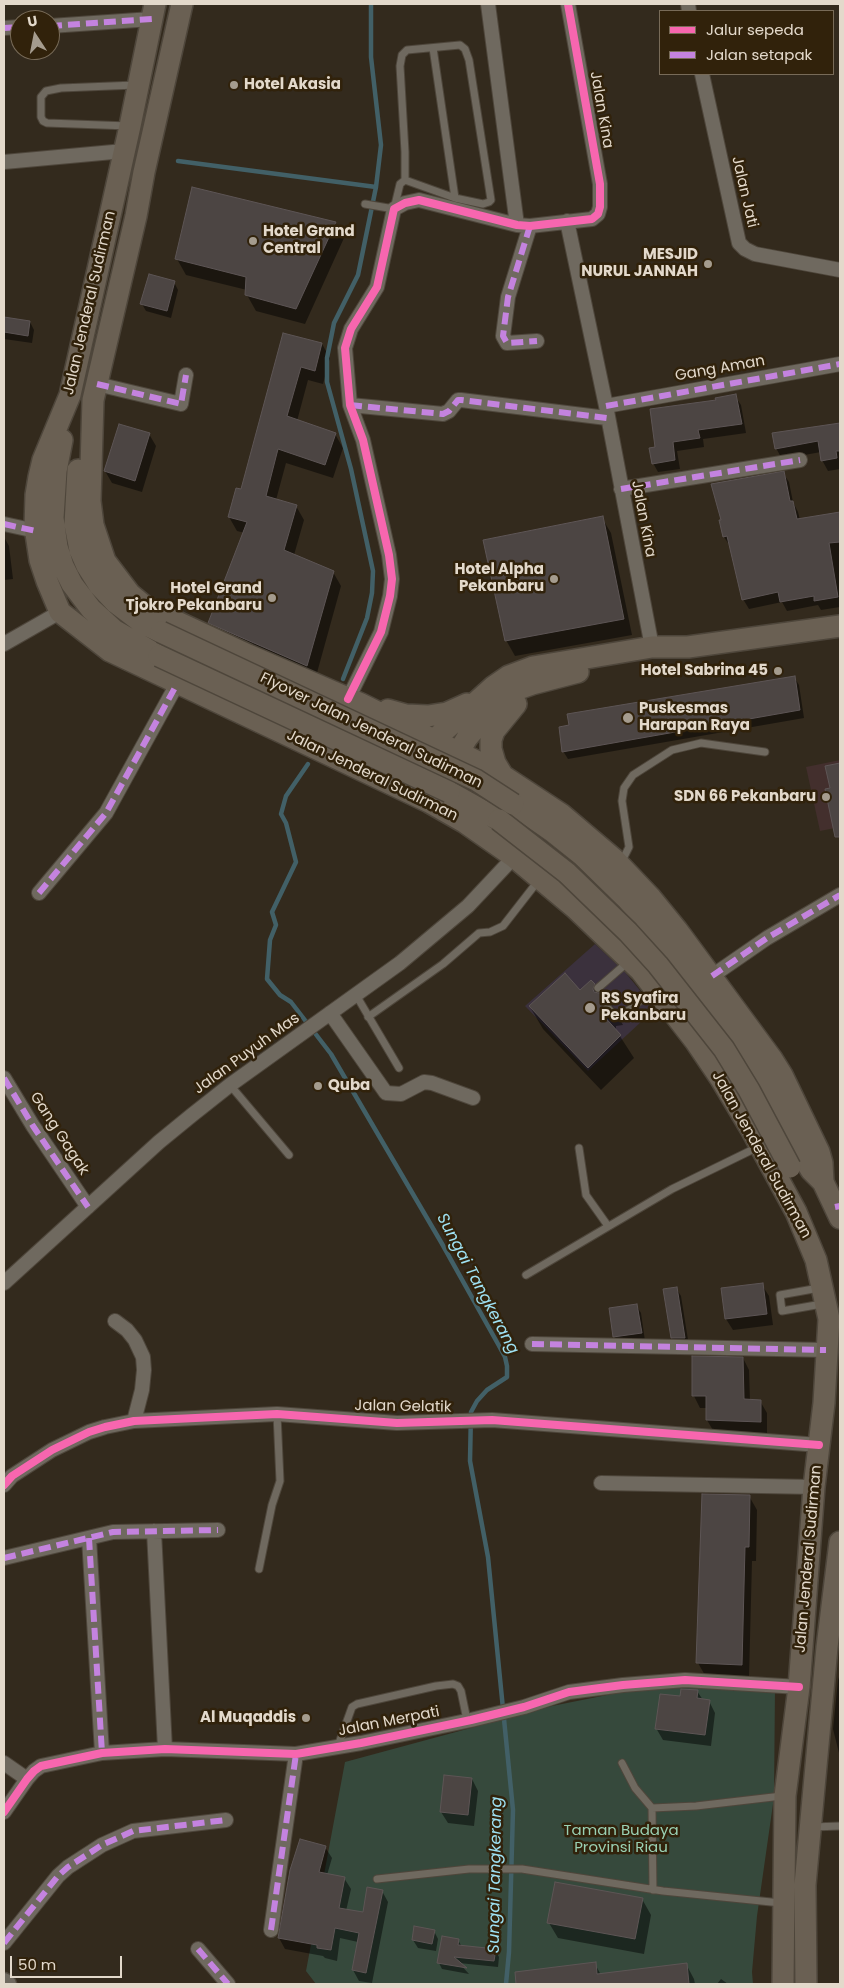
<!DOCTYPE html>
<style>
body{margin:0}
#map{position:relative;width:844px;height:1988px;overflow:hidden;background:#332a1d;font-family:Poppins,sans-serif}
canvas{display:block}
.frame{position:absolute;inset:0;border:5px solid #e3d9cb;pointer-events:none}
.legend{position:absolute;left:659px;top:10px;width:175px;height:65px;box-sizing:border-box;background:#31220b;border:1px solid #786b58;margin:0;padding:6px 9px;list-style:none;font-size:15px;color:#e3d9cb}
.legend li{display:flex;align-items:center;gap:10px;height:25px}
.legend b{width:25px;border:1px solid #786b58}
.north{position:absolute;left:10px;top:10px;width:50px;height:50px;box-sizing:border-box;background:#31220b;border:1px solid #786b58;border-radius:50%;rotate:349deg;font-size:14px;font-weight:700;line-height:20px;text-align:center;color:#e3d9cb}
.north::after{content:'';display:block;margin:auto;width:18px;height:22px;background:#a59c8e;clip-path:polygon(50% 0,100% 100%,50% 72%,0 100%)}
.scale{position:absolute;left:10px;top:1956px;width:112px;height:22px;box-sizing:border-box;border:2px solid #e3d9cb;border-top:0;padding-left:6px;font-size:15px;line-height:18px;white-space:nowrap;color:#e3d9cb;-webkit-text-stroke:4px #31220b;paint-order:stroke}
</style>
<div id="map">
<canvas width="844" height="1988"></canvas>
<div class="frame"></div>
<ul class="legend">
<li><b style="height:6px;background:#f766af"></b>Jalur sepeda</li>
<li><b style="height:6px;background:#c483df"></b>Jalan setapak</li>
</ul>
<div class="north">U</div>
<div class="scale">50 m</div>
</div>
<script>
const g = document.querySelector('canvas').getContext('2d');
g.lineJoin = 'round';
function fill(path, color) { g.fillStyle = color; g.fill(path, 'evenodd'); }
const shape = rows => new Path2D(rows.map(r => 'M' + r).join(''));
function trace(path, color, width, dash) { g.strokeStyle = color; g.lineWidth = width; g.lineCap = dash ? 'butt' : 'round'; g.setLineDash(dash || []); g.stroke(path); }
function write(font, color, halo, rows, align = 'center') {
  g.font = font + ' Poppins,sans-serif'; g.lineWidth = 5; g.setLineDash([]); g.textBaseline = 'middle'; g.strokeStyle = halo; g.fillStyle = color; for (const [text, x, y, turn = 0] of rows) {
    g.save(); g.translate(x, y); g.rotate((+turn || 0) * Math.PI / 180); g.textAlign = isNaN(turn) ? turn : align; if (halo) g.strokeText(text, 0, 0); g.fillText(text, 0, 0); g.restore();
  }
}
fill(shape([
 [840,760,840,827,820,831,806,767]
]), '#432f2d');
fill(shape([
 [595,944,625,972,655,1009,588,1071,525,1006]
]), '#3b313d');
fill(shape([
 [647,1687,775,1688,774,1797,757,1916,752,1972,753,1984,316,1984,306,1971,345,1762,552,1706]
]), '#36493c');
fill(shape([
 [335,223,344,238,305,324,256,311,247,295,247,290,186,275,177,259],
 [174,282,178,290,171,318,146,311,142,304],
 [4,318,30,322,34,330,32,343,4,339],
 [284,335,322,344,330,358,323,384,308,380,297,421,335,434,343,448,333,478,286,463,276,500,296,506,304,520,294,555,333,572,341,586,315,680,218,637,210,623,245,533,237,531,229,517,242,490],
 [735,396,741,405,746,433,703,439,704,447,677,451,680,469,658,472,653,463,656,448,717,401],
 [840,424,840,469,828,471,822,460,821,452,782,459,776,448,774,434],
 [149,434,156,446,142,492,112,483,105,471],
 [783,473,789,482,793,502,798,512,800,520,840,513,840,607,821,610,818,605,787,611,782,602,749,609,743,599,730,546,724,537,720,521],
 [602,518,611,533,632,635,515,656,506,640],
 [4,537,9,546,13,579,4,580],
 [794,677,799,685,804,718,568,759,563,751],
 [840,764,840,824,835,825,827,767],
 [594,985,599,994,602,993,611,1003,623,1025,616,1026,616,1030,634,1058,601,1090,543,1029,530,1007,580,992],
 [762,1285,769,1296,773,1325,733,1330,726,1319],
 [676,1288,681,1296,689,1346,677,1345,672,1338],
 [636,1305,641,1313,645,1341,619,1344,614,1336],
 [743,1358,749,1370,750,1401,760,1401,767,1413,767,1433,714,1432,707,1420,707,1408,700,1408,694,1396],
 [749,1496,757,1510,756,1561,752,1561,749,1678,706,1677,698,1663],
 [840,1674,840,1757,833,1729,838,1680],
 [697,1691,703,1700,709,1701,715,1713,711,1746,663,1740,656,1728],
 [472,1779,478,1791,474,1826,448,1823,441,1812],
 [325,1847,332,1858,327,1875,344,1878,351,1889,346,1911,364,1914,382,1891,388,1902,372,1983,359,1981,353,1970,358,1942,340,1938,337,1961,325,1958,323,1956,285,1949,279,1938],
 [642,1899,651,1915,644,1954,558,1938,549,1923],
 [434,1931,438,1939,436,1951,418,1948,413,1940],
 [458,1940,462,1947,495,1950,499,1957,498,1967,459,1963,469,1974,442,1969,439,1963],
 [595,1964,601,1975,686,1964,694,1979,695,1984,517,1984,516,1973],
 [721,1979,728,1984,717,1984]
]), '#0007');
trace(shape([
 [178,161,376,187],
 [343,679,367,618,372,593,373,571,351,469,327,382,327,358,334,323,358,275,376,187,381,145,371,57,371,4],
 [308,764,286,796,281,814,286,823,296,862,272,912,276,925,270,940,267,979,280,995,291,1002,331,1054,441,1242,498,1344,505,1357,507,1366,507,1377,487,1390,477,1401,471,1412,470,1461,488,1557,513,1810,509,1952,506,1984]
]), '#426067', 4.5);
const building = shape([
 [192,187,336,222,296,309,245,295,246,277,175,259,192,187],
 [149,274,175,281,167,311,140,304,149,274],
 [4,317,30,321,28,336,4,332,4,317],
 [283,333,322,343,315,371,301,367,287,416,336,433,325,465,278,449,266,496,297,505,284,550,334,571,307,666,208,623,247,522,228,517,236,488,241,489,283,333],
 [736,394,742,424,698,430,700,438,673,442,675,460,652,464,649,448,655,447,650,409,716,400,715,398,736,394],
 [840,423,840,451,836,451,837,458,821,461,818,441,775,449,772,433,840,423],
 [119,424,150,433,135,481,104,471,119,424],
 [784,471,790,501,793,501,797,519,840,512,840,542,829,543,838,597,814,601,814,596,780,602,778,592,742,600,727,536,723,537,719,520,721,520,711,484,784,471],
 [603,516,624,619,505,641,483,540,603,516],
 [795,676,800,710,562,752,559,727,569,725,567,714,795,676],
 [840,763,840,837,835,837,825,789,830,788,825,766,840,763],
 [565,973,580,990,591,980,595,984,593,989,594,992,599,993,602,992,612,1002,603,1003,603,1011,601,1013,621,1035,588,1068,529,1006,565,973],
 [763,1283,767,1314,725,1319,721,1288,763,1283],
 [677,1287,685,1338,671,1338,663,1289,677,1287],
 [637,1304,642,1333,613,1337,609,1308,637,1304],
 [692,1356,743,1357,744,1399,761,1400,761,1422,706,1420,706,1396,692,1396,692,1356],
 [702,1494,750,1495,749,1547,745,1547,742,1665,696,1663,702,1494],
 [681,1689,698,1690,697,1698,710,1700,705,1735,655,1729,660,1694,680,1696,681,1689],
 [444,1775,472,1778,468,1815,440,1812,444,1775],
 [300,1839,326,1846,319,1872,345,1877,339,1908,363,1912,367,1887,383,1890,366,1973,352,1970,359,1933,335,1928,331,1950,317,1948,317,1945,278,1938,290,1870,300,1839],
 [555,1882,643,1898,635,1939,547,1923,555,1882],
 [414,1926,435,1930,432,1944,412,1940,414,1926],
 [442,1936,459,1939,458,1945,496,1949,494,1961,454,1957,467,1968,437,1963,442,1936],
 [596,1962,597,1974,687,1963,689,1984,516,1984,515,1972,596,1962]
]);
fill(building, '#4c4543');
trace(building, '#5d5555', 1);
const service = shape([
 [433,48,455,198],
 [129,126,47,123,43,121,41,117,41,97,46,91,61,88,136,85],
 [365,204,394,209,400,184,405,180,405,152,400,66,402,55,407,50,460,45,465,49,469,60,491,200,489,202,483,204,455,198,405,180],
 [621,863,629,847,622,801,624,788,633,775,672,750,701,743,765,752],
 [598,988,628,962],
 [356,995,399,1068],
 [607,1007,613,1014,624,1014,653,990],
 [368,1017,443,964,479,933,490,932,503,926,538,881],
 [230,1085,289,1155],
 [579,1148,586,1195,608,1226],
 [526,1275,672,1189,758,1147],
 [819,1288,780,1295,782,1311,822,1304],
 [259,1569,272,1505,280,1481,277,1414],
 [338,1746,352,1707,357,1704,436,1686,453,1684,458,1686,461,1691,467,1720],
 [622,1763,635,1788,652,1808,696,1806,782,1796],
 [652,1808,653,1890],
 [813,1827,840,1826],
 [377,1879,469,1869,522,1869,663,1891,781,1903]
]);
const minor = shape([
 [488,4,517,225],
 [688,4,689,11],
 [50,26,152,19],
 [4,28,20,27],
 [702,74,739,243,745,249,755,254,840,270],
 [4,162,124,151],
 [567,221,606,406,652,647],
 [530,226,508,297,503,336,507,343,537,341],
 [97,384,181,404,186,375],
 [350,405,443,414,449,411,458,400,461,400,607,418],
 [606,406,840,364],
 [621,489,800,460],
 [4,524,36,531],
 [4,644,60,612],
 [348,699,381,632,390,596,392,579,389,555,363,440,350,405,345,348,351,329,377,287,394,209,405,203,419,200,517,225,530,226,592,219,598,214,600,207,600,184,568,4],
 [39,893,106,813,177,684],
 [712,976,767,938,840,895],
 [330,1013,386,1093,401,1094,424,1082,432,1083,473,1098],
 [4,1078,33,1126,88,1207],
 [4,1283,159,1142,192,1115,230,1085,400,963,468,906,514,857],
 [115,1321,127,1330,135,1340,143,1357,144,1370,142,1390,134,1421],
 [532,1344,826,1350],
 [601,1483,814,1487],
 [4,1485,12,1476,52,1450,89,1432,105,1427,134,1421,277,1414,397,1423,492,1420,819,1445],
 [154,1531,165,1749],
 [89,1538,102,1753],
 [4,1558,113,1532,218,1530],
 [4,1763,27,1779],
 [4,1812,27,1779,34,1771,41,1766,102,1753,165,1749,296,1754,361,1743,471,1720,524,1707,569,1692,623,1685,685,1680,799,1687],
 [271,1930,296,1754],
 [4,1943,58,1876,68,1867,102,1845,133,1831,226,1820],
 [198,1949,228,1984]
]);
const tertiary = shape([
 [4,1981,8,1984]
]);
const primary = shape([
 [155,4,130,126,70,395,43,460,39,477,36,495,35,527,40,560,47,581,60,612,110,651,429,802,464,822,514,857,575,908,641,971,696,1042,721,1079,751,1129,796,1212,816,1260,829,1319,824,1403,814,1487,799,1687,785,1796,783,1984],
 [182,4,144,172,136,216,93,400,90,501,93,525,105,561,130,594,147,608,248,655,361,704,494,770,561,814,614,859,651,898,677,930,772,1059,782,1075,819,1152,822,1163,823,1182,840,1218],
 [62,440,56,471,53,518,57,547,63,566,72,584,91,609,114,630,159,656],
 [78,470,75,524,80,550,87,566,99,585,116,603,141,622,161,632],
 [388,710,406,715,428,716,447,713,467,704],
 [427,751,434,740,493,687,509,676,533,667,652,647,688,647,840,626],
 [501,773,495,763,491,749,491,740,494,731,516,704],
 [449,792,499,820],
 [429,802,467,738,495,705,507,695,518,689,532,684,578,672],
 [513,804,552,831,582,855,628,900,671,949,747,1052,770,1092,804,1158,811,1170,823,1182],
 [806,1984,805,1885,827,1647,840,1542]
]);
trace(service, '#4e463b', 9);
trace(minor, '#4e463b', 16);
trace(tertiary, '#4e463b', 19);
trace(primary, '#4e463b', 24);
trace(service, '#6f695f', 7);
trace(minor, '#6f695f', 14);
trace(tertiary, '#6f695f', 16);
trace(primary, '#6a6053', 21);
const primaryBridge = shape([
 [161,632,476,780,513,804],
 [159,656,449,792],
 [499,820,567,873,628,932,658,965,724,1049,749,1090,790,1167]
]);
trace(primaryBridge, '#4e463b', 24, []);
trace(primaryBridge, '#6a6053', 21);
trace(shape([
 [50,26,152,19],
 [4,28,20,27],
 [530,226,508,297,503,336,507,343,537,341],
 [97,384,181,404,186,375],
 [350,405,443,414,449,411,458,400,461,400,607,418],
 [606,406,840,364],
 [621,489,800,460],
 [4,524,36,531],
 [39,893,106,813,177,684],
 [712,976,767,938,840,895],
 [4,1078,33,1126,88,1207],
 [835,1207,840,1206],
 [532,1344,826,1350],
 [89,1538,102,1753],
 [4,1558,113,1532,218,1530],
 [271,1930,296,1754],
 [4,1943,58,1876,68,1867,102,1845,133,1831,226,1820],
 [198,1949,228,1984]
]), '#c483df', 6, [12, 6]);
trace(shape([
 [348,699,381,632,390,596,392,579,389,555,363,440,350,405,345,348,351,329,377,287,394,209,405,203,419,200,517,225,530,226,592,219,598,214,600,207,600,184,568,4],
 [4,1485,12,1476,52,1450,89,1432,105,1427,134,1421,277,1414,397,1423,492,1420,819,1445],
 [4,1812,27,1779,34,1771,41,1766,102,1753,165,1749,296,1754,361,1743,471,1720,524,1707,569,1692,623,1685,685,1680,799,1687]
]), '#f766af', 8);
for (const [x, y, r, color] of [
 [234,85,5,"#a59c8e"],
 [253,241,5,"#a59c8e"],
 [708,264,5,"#a59c8e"],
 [554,579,5,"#a59c8e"],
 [272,598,5,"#a59c8e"],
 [778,671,5,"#a59c8e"],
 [628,718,6,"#a59c8e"],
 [826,797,5,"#a59c8e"],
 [590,1008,6,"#a59c8e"],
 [318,1086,5,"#a59c8e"],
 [306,1718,5,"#a59c8e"]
]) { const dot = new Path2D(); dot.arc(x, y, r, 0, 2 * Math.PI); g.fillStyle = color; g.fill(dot); trace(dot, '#31220b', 2); }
write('bold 15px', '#e3d9cb', '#31220b', [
 ["Hotel Akasia",244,85,"left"],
 ["Hotel Grand",263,232,"left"],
 ["Central",263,249,"left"],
 ["MESJID",698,255],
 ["NURUL JANNAH",698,272],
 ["Hotel Alpha",544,570],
 ["Pekanbaru",544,587],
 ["Hotel Grand",262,589],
 ["Tjokro Pekanbaru",262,606],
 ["Hotel Sabrina 45",768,671],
 ["Puskesmas",639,709,"left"],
 ["Harapan Raya",639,726,"left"],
 ["SDN 66 Pekanbaru",816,797],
 ["RS Syafira",601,999,"left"],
 ["Pekanbaru",601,1016,"left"],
 ["Quba",328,1086,"left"],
 ["Al Muqaddis",296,1718]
], 'right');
write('15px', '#e3d9cb', '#31220b', [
 ["Jalan Kina",601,110,80],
 ["Jalan Jati",744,192,77],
 ["Jalan Jenderal Sudirman",90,303,-77],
 ["Gang Aman",720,369,-10],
 ["Jalan Kina",643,519,79],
 ["Flyover Jalan Jenderal Sudirman",371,731,26],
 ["Jalan Jenderal Sudirman",372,776,26],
 ["Jalan Puyuh Mas",247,1054,-36],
 ["Gang Gagak",59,1134,57],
 ["Jalan Jenderal Sudirman",761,1155,61],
 ["Jalan Gelatik",403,1407,1],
 ["Jalan Jenderal Sudirman",809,1559,-85],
 ["Jalan Merpati",389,1722,-11]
]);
write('15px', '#99d0b3', '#31220b', [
 ["Taman Budaya",621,1831],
 ["Provinsi Riau",621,1848]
]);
write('italic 16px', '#9fe2f4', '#31220b', [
 ["Sungai Tangkerang",477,1284,62],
 ["Sungai Tangkerang",496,1875,-89]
]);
</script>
